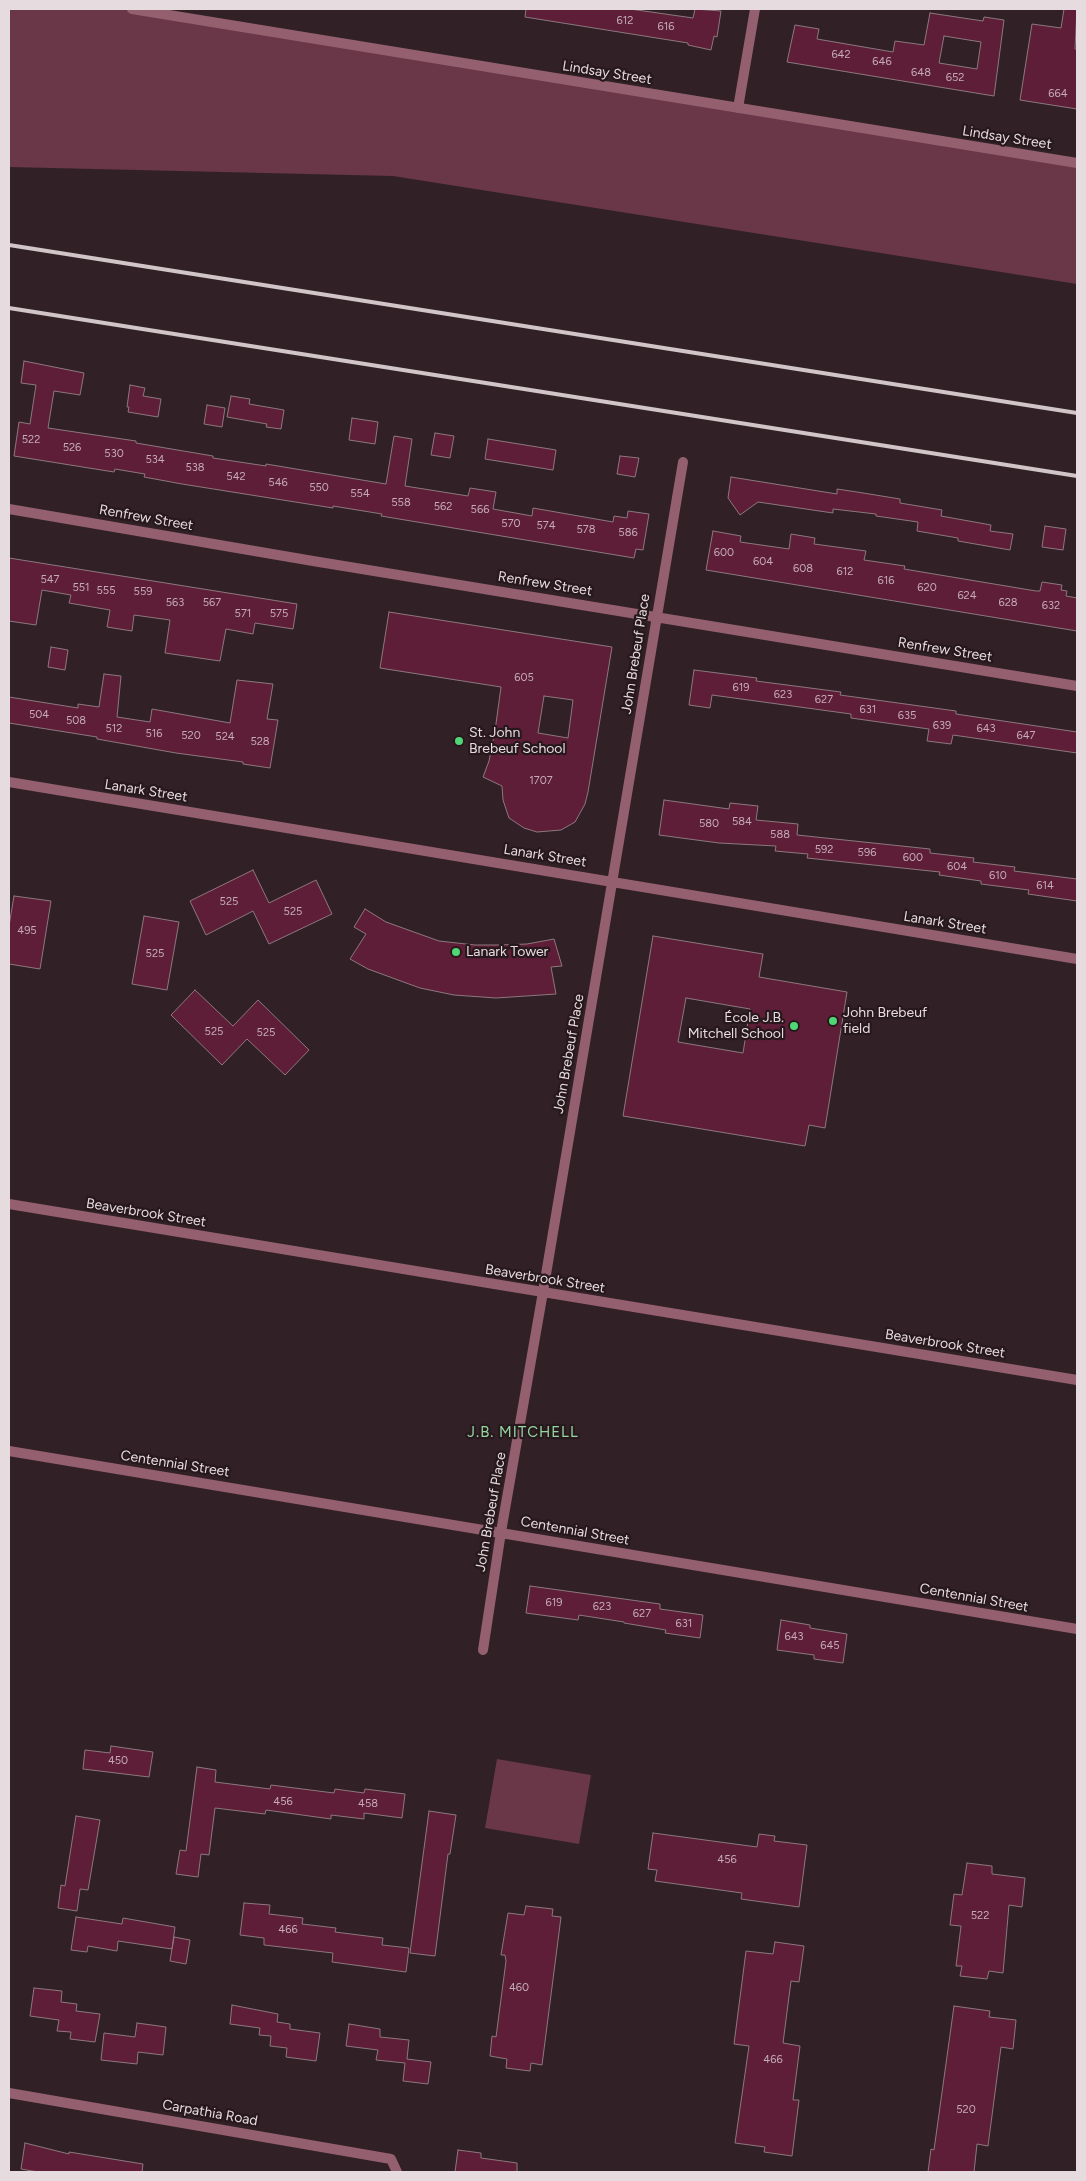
<!DOCTYPE html>
<meta charset="utf-8">
<style>
body{margin:0}
#map{position:relative;width:1086px;height:2181px;overflow:hidden;background:#312126;font-family:Figtree,sans-serif}
canvas{display:block}
.frame{position:absolute;inset:0;border:10px solid #e6dbde;pointer-events:none}
</style>
<div id="map">
<canvas width="1086" height="2181"></canvas>
<div class="frame"></div>
</div>
<script>
const g = document.querySelector('canvas').getContext('2d');
g.lineJoin = 'round';
function fill(path, color) { g.fillStyle = color; g.fill(path, 'evenodd'); }
const shape = rows => new Path2D(rows.map(r => 'M' + r).join(''));
function trace(path, color, width, dash) { g.strokeStyle = color; g.lineWidth = width; g.lineCap = dash ? 'butt' : 'round'; g.setLineDash(dash || []); g.stroke(path); }
function write(font, color, halo, rows, align = 'center') {
  g.font = font + ' Figtree,sans-serif'; g.lineWidth = 4.5; g.setLineDash([]); g.textBaseline = 'middle'; g.strokeStyle = halo; g.fillStyle = color; for (const [text, x, y, turn = 0] of rows) {
    g.save(); g.translate(x, y); g.rotate((+turn || 0) * Math.PI / 180); g.textAlign = isNaN(turn) ? turn : align; if (halo) g.strokeText(text, 0, 0); g.fillText(text, 0, 0); g.restore();
  }
}
fill(shape([
 [9,9,132,9,1077,164,1077,284,393,176,9,167],
 [497,1759,591,1775,579,1844,485,1828]
]), '#693748');
const building = shape([
 [526,9,630,9,693,18,695,9,721,11,717,37,714,36,711,50,688,45,688,43,525,17,526,9],
 [1064,9,1077,9,1075,49,1077,49,1077,109,1020,100,1032,24,1061,28,1064,9],
 [930,13,983,21,984,17,1004,20,994,96,787,62,795,25,819,29,817,39,893,52,895,41,924,45,930,13],
 [944,36,981,42,977,69,939,63,944,36],
 [24,361,84,373,80,395,54,391,48,428,136,441,136,443,213,456,213,458,266,466,266,464,386,484,394,436,412,439,405,486,468,496,470,488,496,492,493,509,532,516,533,508,613,522,614,516,627,518,628,511,649,514,643,550,636,549,634,558,381,516,382,514,333,506,333,508,182,484,144,477,145,474,115,469,114,472,14,456,19,422,30,424,36,385,21,383,24,361],
 [130,385,145,388,143,396,161,399,158,417,128,412,129,407,127,407,130,385],
 [231,396,250,399,249,404,284,410,281,429,266,427,267,424,227,417,231,396],
 [207,405,225,408,222,427,204,424,207,405],
 [352,418,378,422,375,444,349,440,352,418],
 [435,433,454,436,450,458,431,455,435,433],
 [488,439,556,450,553,470,485,459,488,439],
 [620,456,639,458,635,477,617,474,620,456],
 [731,477,837,494,837,489,857,492,900,499,900,503,942,510,941,516,991,525,990,531,1013,534,1010,550,958,541,958,538,917,531,918,522,876,516,876,514,833,509,833,513,758,502,740,515,728,498,731,477],
 [1045,526,1066,529,1063,550,1042,547,1045,526],
 [713,531,741,536,740,542,789,549,791,534,815,538,814,544,866,551,864,560,905,566,904,569,1036,591,1040,591,1042,582,1062,585,1061,590,1067,591,1066,596,1077,598,1077,631,706,570,713,531],
 [9,558,297,604,293,629,255,623,253,634,226,629,220,661,165,653,170,620,134,615,132,631,107,627,110,610,69,603,71,595,42,590,36,625,9,621,9,558],
 [389,612,612,647,588,792,585,804,575,822,561,830,537,832,524,828,509,818,503,800,502,786,483,777,489,761,495,731,501,687,380,668,389,612],
 [544,696,573,700,568,738,538,733,544,696],
 [51,647,68,650,65,670,48,667,51,647],
 [694,670,757,678,756,681,841,692,840,695,956,711,956,714,1077,732,1077,753,953,735,951,744,927,741,929,729,851,718,851,714,712,695,710,708,689,705,694,670],
 [104,674,121,676,117,717,150,722,152,709,230,723,237,680,273,684,267,719,278,720,270,768,243,764,243,762,176,753,97,739,97,737,9,723,9,697,78,708,78,704,99,707,104,674],
 [664,800,729,809,730,803,758,806,756,820,798,824,797,835,930,849,930,853,974,858,973,862,1015,867,1014,871,1077,879,1077,901,1028,894,1029,890,981,884,981,881,939,875,940,872,807,858,808,854,775,851,776,846,719,843,659,835,664,800],
 [253,870,269,903,316,880,332,914,269,944,253,911,206,935,190,901,253,870],
 [14,896,51,901,40,969,9,964,9,926,14,896],
 [365,909,386,922,439,941,475,945,500,945,527,944,554,939,562,966,551,967,556,994,496,998,454,995,420,988,368,969,350,959,366,934,354,927,365,909],
 [144,916,179,922,167,990,132,984,144,916],
 [653,936,763,954,759,977,847,992,825,1128,809,1125,805,1146,623,1116,653,936],
 [686,998,750,1009,743,1053,678,1042,686,998],
 [195,990,233,1026,258,1000,309,1050,285,1075,247,1039,222,1065,171,1015,195,990],
 [530,1586,660,1604,660,1609,703,1615,700,1638,665,1633,666,1630,624,1623,624,1622,579,1615,578,1620,526,1613,530,1586],
 [781,1620,810,1625,810,1628,847,1634,843,1663,814,1659,814,1655,777,1650,781,1620],
 [111,1746,153,1752,149,1777,83,1769,85,1750,110,1753,111,1746],
 [197,1767,216,1770,215,1782,270,1789,271,1785,334,1793,335,1789,364,1793,365,1789,405,1794,402,1818,364,1813,364,1819,331,1815,331,1819,266,1810,265,1814,215,1808,209,1855,201,1854,198,1877,176,1874,180,1850,186,1851,197,1767],
 [429,1811,456,1815,450,1854,448,1854,435,1956,410,1953,429,1811],
 [76,1816,100,1820,88,1890,80,1889,77,1911,58,1908,61,1885,65,1886,76,1816],
 [653,1833,757,1847,759,1834,775,1836,774,1841,807,1845,799,1907,741,1899,742,1893,655,1881,657,1870,648,1869,653,1833],
 [967,1863,992,1866,992,1874,1025,1878,1022,1907,1009,1905,1003,1973,989,1971,987,1979,960,1976,962,1966,956,1966,961,1926,950,1925,954,1894,962,1895,967,1863],
 [244,1903,270,1905,269,1914,303,1918,302,1924,336,1928,335,1932,383,1938,382,1945,409,1948,406,1972,332,1962,333,1953,264,1945,264,1938,240,1935,244,1903],
 [526,1906,553,1909,552,1916,561,1917,542,2065,531,2063,530,2071,506,2068,507,2059,490,2056,492,2036,496,2037,503,1984,506,1961,505,1955,501,1955,508,1913,524,1915,526,1906],
 [76,1917,122,1924,123,1918,175,1927,172,1949,118,1941,117,1951,88,1946,87,1952,71,1950,76,1917],
 [174,1937,190,1940,186,1964,170,1961,174,1937],
 [775,1942,804,1946,799,1982,791,1981,783,2043,800,2046,793,2100,799,2100,792,2156,764,2152,765,2147,735,2143,749,2046,734,2044,746,1951,773,1954,775,1942],
 [34,1988,62,1991,61,2002,77,2004,76,2011,100,2014,95,2042,70,2039,71,2032,57,2031,59,2020,30,2016,34,1988],
 [232,2005,278,2014,277,2022,290,2024,290,2029,320,2033,316,2061,286,2057,287,2048,270,2046,271,2036,259,2035,260,2028,230,2024,232,2005],
 [954,2006,990,2011,989,2017,1016,2020,1013,2049,1001,2047,988,2146,977,2144,974,2172,928,2172,931,2149,934,2150,954,2006],
 [137,2023,166,2027,163,2055,138,2052,137,2064,101,2060,104,2033,135,2037,137,2023],
 [349,2024,380,2029,380,2037,409,2040,407,2059,431,2062,428,2084,403,2081,405,2063,376,2060,378,2050,346,2046,349,2024],
 [25,2143,69,2154,69,2152,143,2164,142,2172,38,2172,21,2169,25,2143],
 [458,2150,481,2153,481,2158,517,2163,517,2172,455,2172,458,2150]
]);
fill(building, '#5e1e38');
trace(building, '#8c787d', 1);
trace(shape([
 [132,9,1077,163],
 [738,108,755,9],
 [9,509,313,561,1077,686],
 [9,782,1077,959],
 [9,1204,1077,1380],
 [9,1451,1077,1629],
 [483,1650,501,1532,543,1292,683,462],
 [9,2093,391,2159,397,2172]
]), '#946070', 10);
trace(shape([
 [9,245,1077,413],
 [9,308,1077,476]
]), '#d1c5c8', 4);
for (const [x, y, r, color] of [
 [459,741,5,"#50d674"],
 [456,952,5,"#50d674"],
 [833,1021,5,"#50d674"],
 [794,1026,5,"#50d674"]
]) { const dot = new Path2D(); dot.arc(x, y, r, 0, 2 * Math.PI); g.fillStyle = color; g.fill(dot); trace(dot, '#27181d', 2); }
write('11px', '#c4acb4', null, [
 ["612",625,21],
 ["616",666,27],
 ["642",841,55],
 ["646",882,62],
 ["648",921,73],
 ["652",955,78],
 ["664",1058,94],
 ["522",31,440],
 ["526",72,448],
 ["530",114,454],
 ["534",155,460],
 ["538",195,468],
 ["542",236,477],
 ["546",278,483],
 ["550",319,488],
 ["554",360,494],
 ["558",401,503],
 ["562",443,507],
 ["566",480,510],
 ["570",511,524],
 ["574",546,526],
 ["578",586,530],
 ["586",628,533],
 ["600",724,553],
 ["604",763,562],
 ["608",803,569],
 ["612",845,572],
 ["547",50,580],
 ["616",886,581],
 ["551",81,588],
 ["620",927,588],
 ["555",106,591],
 ["559",143,592],
 ["624",967,596],
 ["563",175,603],
 ["567",212,603],
 ["628",1008,603],
 ["632",1051,606],
 ["571",243,614],
 ["575",279,614],
 ["605",524,678],
 ["619",741,688],
 ["623",783,695],
 ["627",824,700],
 ["631",868,710],
 ["504",39,715],
 ["635",907,716],
 ["508",76,721],
 ["639",942,726],
 ["512",114,729],
 ["643",986,729],
 ["516",154,734],
 ["520",191,736],
 ["647",1026,736],
 ["524",225,737],
 ["528",260,742],
 ["1707",541,781],
 ["584",742,822],
 ["580",709,824],
 ["588",780,835],
 ["592",824,850],
 ["596",867,853],
 ["600",913,858],
 ["604",957,867],
 ["610",998,876],
 ["614",1045,886],
 ["525",229,902],
 ["525",293,912],
 ["495",27,931],
 ["525",155,954],
 ["525",214,1032],
 ["525",266,1033],
 ["619",554,1603],
 ["623",602,1607],
 ["627",642,1614],
 ["631",684,1624],
 ["643",794,1637],
 ["645",830,1646],
 ["450",118,1761],
 ["456",283,1802],
 ["458",368,1804],
 ["456",727,1860],
 ["522",980,1916],
 ["466",288,1930],
 ["460",519,1988],
 ["466",773,2060],
 ["520",966,2110]
]);
write('14px', '#e6dbde', '#27181d', [
 ["Lindsay Street",607,73,9],
 ["Lindsay Street",1007,138,9],
 ["Renfrew Street",146,518,10],
 ["Renfrew Street",545,584,9],
 ["Renfrew Street",945,650,9],
 ["John Brebeuf Place",636,654,-81],
 ["Lanark Street",146,791,9],
 ["Lanark Street",545,856,9],
 ["Lanark Street",945,923,9],
 ["John Brebeuf Place",569,1054,-80],
 ["Beaverbrook Street",146,1213,9],
 ["Beaverbrook Street",545,1279,9],
 ["Beaverbrook Street",945,1344,9],
 ["Centennial Street",175,1464,9],
 ["John Brebeuf Place",491,1512,-80],
 ["Centennial Street",575,1531,10],
 ["Centennial Street",974,1598,10],
 ["Carpathia Road",210,2113,10]
]);
write('14px', '#e6dbde', '#27181d', [
 ["St. John",469,733],
 ["Brebeuf School",469,749],
 ["Lanark Tower",466,952],
 ["John Brebeuf",843,1013],
 ["field",843,1029],
 ["École J.B.",784,1018,"right"],
 ["Mitchell School",784,1034,"right"]
], 'left');
g.letterSpacing = '1px';
write('15px', '#95d6a0', '#27181d', [
 ["J.B. MITCHELL",523,1433]
]);
g.letterSpacing = '0px';
</script>
